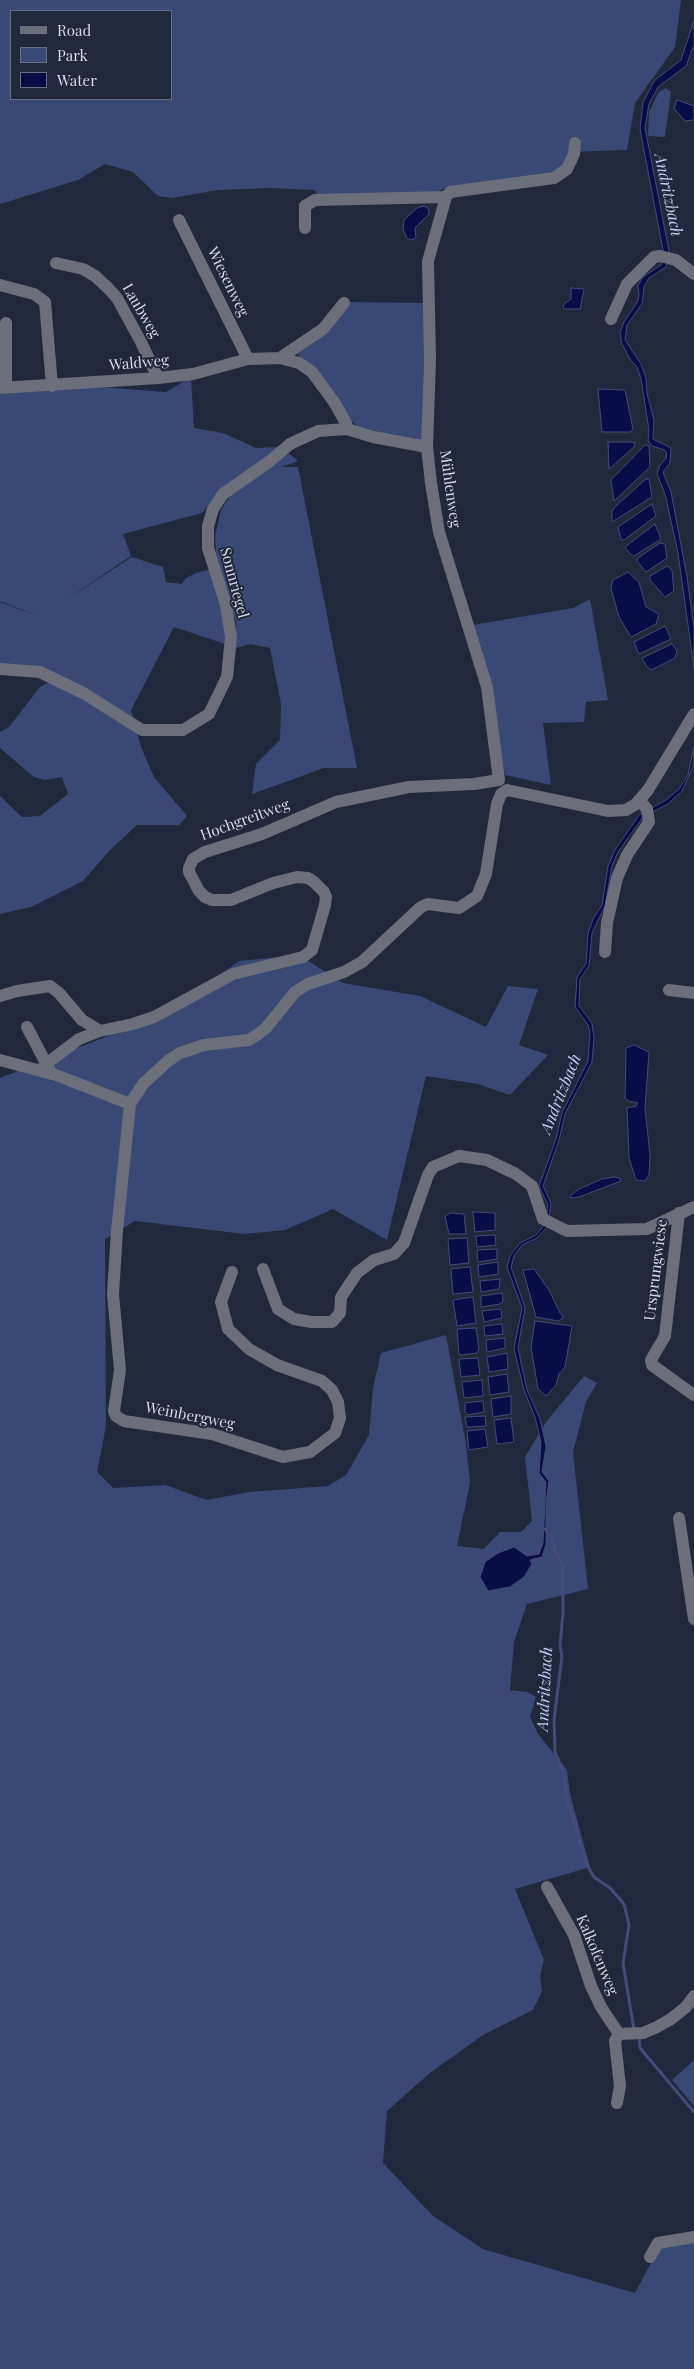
<!DOCTYPE html>
<meta charset="utf-8">
<style>
body{margin:0}
#map{position:relative;width:694px;height:2369px;overflow:hidden;background:#22283b;font-family:"Playfair Display",serif}
canvas{display:block}
.legend{position:absolute;left:10px;top:10px;width:162px;height:90px;box-sizing:border-box;background:#22283b;border:1px solid #6a6f80;margin:0;padding:6px 9px;list-style:none;font-size:15px;color:#d5dae7}
.legend li{display:flex;align-items:center;gap:10px;height:25px}
.legend b{width:25px;border:1px solid #6a6f80}
</style>
<div id="map">
<canvas width="694" height="2369"></canvas>
<ul class="legend">
<li><b style="height:6px;background:#6c6f79"></b>Road</li>
<li><b style="height:14px;background:#394874"></b>Park</li>
<li><b style="height:14px;background:#080d48"></b>Water</li>
</ul>
</div>
<script>
const g = document.querySelector('canvas').getContext('2d');
g.lineJoin = 'round';
function fill(path, color) { g.fillStyle = color; g.fill(path, 'evenodd'); }
const shape = rows => new Path2D(rows.map(r => 'M' + r).join(''));
function trace(path, color, width, dash) { g.strokeStyle = color; g.lineWidth = width; g.lineCap = dash ? 'butt' : 'round'; g.setLineDash(dash || []); g.stroke(path); }
function write(font, color, halo, rows, align = 'center') {
  g.font = font + ' "Playfair Display",serif'; g.lineWidth = 4; g.setLineDash([]); g.textBaseline = 'middle'; g.strokeStyle = halo; g.fillStyle = color; for (const [text, x, y, turn = 0] of rows) {
    g.save(); g.translate(x, y); g.rotate((+turn || 0) * Math.PI / 180); g.textAlign = isNaN(turn) ? turn : align; if (halo) g.strokeText(text, 0, 0); g.fillText(text, 0, 0); g.restore();
  }
}
fill(shape([
 [0,0,681,0,675,47,635,103,627,150,571,152,557,174,508,181,447,187,433,194,317,195,315,190,270,188,218,190,172,198,158,196,133,172,105,164,78,180,0,204],
 [11,11,171,11,171,99,11,99],
 [666,88,671,92,665,137,648,136,649,112,659,92],
 [350,302,423,303,425,317,422,441,363,431,349,419,301,360,296,350],
 [191,377,194,428,223,433,256,448,281,447,298,461,282,467,298,467,357,768,324,768,252,794,256,764,280,740,281,704,270,648,250,644,236,648,236,622,216,553,215,536,221,510,232,493,254,478,218,493,202,513,123,534,131,556,64,601,132,557,163,567,166,582,182,584,186,578,196,573,208,570,211,573,222,605,228,645,174,627,131,710,141,747,154,777,187,816,179,825,137,825,110,850,83,881,31,907,0,914,0,796,22,817,40,816,68,794,62,777,45,780,34,777,0,748,0,732,9,727,40,687,53,680,99,709,103,704,53,674,39,670,0,666,0,602,40,617,0,601,0,394,99,387,166,392],
 [590,599,608,700,586,702,584,722,543,723,551,785,505,775,473,625,573,608],
 [299,955,343,983,420,996,486,1027,508,986,538,989,519,1045,548,1055,510,1095,478,1084,426,1076,387,1240,333,1209,285,1230,244,1234,135,1221,105,1239,106,1426,97,1472,113,1488,165,1485,207,1500,249,1492,328,1486,346,1475,369,1435,373,1388,381,1353,446,1335,466,1444,470,1483,457,1546,484,1549,500,1532,521,1532,532,1521,525,1457,546,1422,584,1376,597,1383,586,1402,573,1452,588,1589,527,1604,514,1642,510,1690,527,1692,536,1697,530,1717,538,1734,567,1770,570,1794,590,1867,515,1889,544,1960,540,1976,542,1991,533,2010,483,2035,430,2073,387,2111,383,2163,433,2216,483,2249,635,2293,659,2248,694,2240,694,2369,0,2369,0,1078,167,1013,239,961],
 [514,1547,510,1587,488,1591,485,1562,498,1553],
 [694,2060,694,2106,672,2080]
]), '#394874');
const water = shape([
 [694,21,694,45,686,66,658,87,649,104,645,128,669,251,666,267,649,278,644,287,642,304,627,325,625,340,641,364,646,378,647,394,654,420,653,439,671,448,670,463,663,472,671,492,687,577,694,628,694,668,678,553,665,494,657,474,659,467,666,458,667,454,665,450,652,446,648,441,649,430,641,379,637,367,630,359,622,344,620,333,624,322,638,301,639,294,638,286,642,278,661,265,663,250,640,129,643,102,655,80,681,60,694,21],
 [677,100,694,106,694,120,685,121,674,108,677,100],
 [424,206,428,208,429,214,415,228,416,238,411,240,407,238,403,229,404,220,417,208,424,206],
 [571,288,584,289,580,309,564,309,563,305,571,299,571,288],
 [598,389,625,390,633,429,630,432,602,432,598,389],
 [608,442,632,442,635,443,634,447,609,469,608,442],
 [645,445,649,446,650,467,614,501,611,480,645,445],
 [646,479,649,479,652,497,612,522,612,511,616,506,646,479],
 [652,504,656,516,624,540,621,539,618,527,652,504],
 [655,524,661,539,634,556,630,554,625,547,655,524],
 [660,543,665,544,667,558,646,572,637,561,638,558,660,543],
 [667,566,672,570,674,591,665,597,650,580,650,576,667,566],
 [628,572,639,582,646,607,659,614,656,624,631,637,619,617,611,589,613,580,628,572],
 [665,626,671,639,639,654,634,642,665,626],
 [672,644,677,651,675,658,651,670,647,667,642,658,672,644],
 [694,746,693,767,682,791,668,804,643,817,618,852,612,866,605,906,592,933,589,966,580,979,579,1006,592,1023,594,1038,592,1062,565,1114,559,1140,543,1186,551,1203,548,1226,537,1238,522,1245,514,1256,511,1267,525,1308,518,1348,527,1390,540,1419,546,1446,542,1472,549,1481,546,1503,546,1544,542,1557,530,1560,532,1564,524,1577,510,1587,488,1591,480,1577,485,1562,498,1553,514,1547,527,1556,539,1554,543,1543,546,1482,539,1473,541,1442,535,1417,524,1390,514,1349,522,1308,507,1267,510,1256,520,1243,536,1235,545,1224,548,1205,539,1186,556,1139,562,1113,588,1061,590,1033,588,1025,575,1007,577,977,586,964,588,933,593,919,602,905,608,866,615,850,639,815,666,800,679,789,688,775,694,746],
 [634,1045,649,1052,645,1108,650,1155,649,1175,645,1181,636,1180,629,1158,627,1108,636,1106,638,1103,628,1101,625,1098,626,1048,634,1045],
 [614,1177,620,1178,621,1181,579,1197,571,1198,570,1196,579,1189,602,1179,614,1177],
 [473,1212,495,1213,495,1230,475,1232,473,1212],
 [451,1213,464,1214,466,1234,449,1234,445,1216,451,1213],
 [495,1235,496,1245,477,1247,476,1236,495,1235],
 [467,1238,469,1263,450,1265,448,1239,467,1238],
 [497,1249,497,1259,478,1262,477,1250,497,1249],
 [498,1262,498,1274,479,1277,478,1265,498,1262],
 [470,1267,473,1292,453,1294,451,1269,470,1267],
 [534,1269,549,1290,560,1313,563,1316,562,1319,558,1321,536,1317,523,1270,534,1269],
 [500,1279,499,1289,481,1292,480,1281,500,1279],
 [502,1293,503,1301,500,1304,481,1307,481,1296,502,1293],
 [473,1297,476,1323,457,1326,453,1300,473,1297],
 [501,1309,502,1318,484,1322,482,1311,501,1309],
 [535,1321,572,1326,565,1367,559,1374,556,1385,546,1396,538,1389,531,1347,535,1321],
 [502,1324,503,1334,485,1336,484,1326,502,1324],
 [476,1328,479,1349,477,1353,459,1355,457,1329,476,1328],
 [505,1338,505,1348,487,1352,486,1340,505,1338],
 [507,1353,508,1369,489,1372,487,1357,507,1353],
 [478,1358,480,1375,461,1377,459,1359,478,1358],
 [507,1374,509,1392,490,1395,488,1377,507,1374],
 [482,1380,483,1396,464,1398,462,1382,482,1380],
 [511,1396,511,1414,493,1417,491,1399,511,1396],
 [483,1401,484,1412,467,1415,465,1411,465,1403,483,1401],
 [485,1416,486,1426,467,1427,465,1417,485,1416],
 [511,1418,514,1442,497,1444,494,1420,511,1418],
 [485,1429,488,1447,469,1450,467,1431,485,1429]
]);
fill(water, '#080d48');
trace(water, '#464a78', 1);
trace(shape([
 [545,1529,552,1539,556,1553,563,1566,563,1612,560,1646,562,1656,554,1720,555,1752,564,1773,566,1796,586,1863,594,1877,610,1888,624,1904,629,1925,623,1963,634,2030],
 [639,2037,640,2048,694,2112]
]), '#464a78', 3);
trace(shape([
 [179,220,248,359],
 [305,228,305,206,315,200,446,197],
 [56,263,83,269,95,276,108,288,117,298,141,342,158,378],
 [0,285,34,294,45,302,52,386],
 [611,319,627,284,654,257,660,256,676,260,694,274],
 [6,323,6,388],
 [280,358,323,329,344,303],
 [0,388,158,378,193,374,248,359,280,358,299,363,312,372,334,402,346,423,347,429,373,437,427,447],
 [0,669,40,672,85,694,142,730,183,730,209,714,227,677,231,637,226,605,208,548,208,526,213,509,223,494,270,461,290,444,318,431,347,429],
 [499,780,487,687,439,532,431,483,427,447,430,359,428,261,446,197,450,192,554,178,567,169,574,154,575,143],
 [507,790,608,811,626,810,636,804,648,790,694,714],
 [605,952,607,923,617,878,627,855,649,822,647,809,639,800],
 [669,990,694,993],
 [0,996,17,991,50,986,59,993,82,1020,100,1031,133,1024,154,1017,233,974,303,957,312,950,325,905,326,897,324,892,314,882,308,878,297,877,273,883,231,900,212,900,205,897,199,891,189,872,189,868,193,859,205,852,262,834,336,802,409,787,474,784,499,780],
 [27,1027,47,1065],
 [0,1060,56,1075,130,1104],
 [51,1073,47,1065,50,1061,79,1039,100,1031],
 [679,1213,665,1336,651,1360,652,1365,694,1395],
 [263,1269,278,1309,294,1319,311,1322,332,1322,340,1313,341,1297,357,1273,374,1260,394,1254,404,1243,428,1175,433,1167,459,1156,487,1160,516,1174,532,1186,543,1219,567,1231,647,1229,694,1207],
 [232,1272,221,1302,228,1329,249,1349,277,1365,322,1381,332,1390,338,1402,340,1418,335,1433,310,1452,283,1457,212,1434,124,1421,116,1416,114,1411,120,1370,113,1294,117,1231,130,1104,143,1084,168,1061,180,1053,204,1045,249,1040,257,1035,266,1028,295,992,308,984,344,972,362,962,421,907,428,904,459,908,477,896,486,874,497,804,501,794,507,790],
 [679,1518,694,1619],
 [547,1887,574,1935,591,1986,601,2007,619,2034],
 [619,2034,643,2033,657,2027,671,2019,686,2007,694,1996],
 [617,2103,620,2086,615,2041,619,2034],
 [650,2257,658,2243,694,2237]
]), '#6c6f79', 12);
write('15px', '#d5dae7', '#22283b', [
 ["Wiesenweg",228,282,64],
 ["Laubweg",141,311,60],
 ["Waldweg",139,363,-5],
 ["Mühlenweg",450,489,82],
 ["Sonnriegel",234,583,75],
 ["Hochgreitweg",245,820,-20],
 ["Ursprungwiese",656,1270,-83],
 ["Weinbergweg",190,1416,11],
 ["Kalkofenweg",597,1955,67]
]);
write('italic 16px', '#beccf2', '#22283b', [
 ["Andritzbach",668,195,78],
 ["Andritzbach",561,1094,-68],
 ["Andritzbach",545,1689,-87]
]);
</script>
